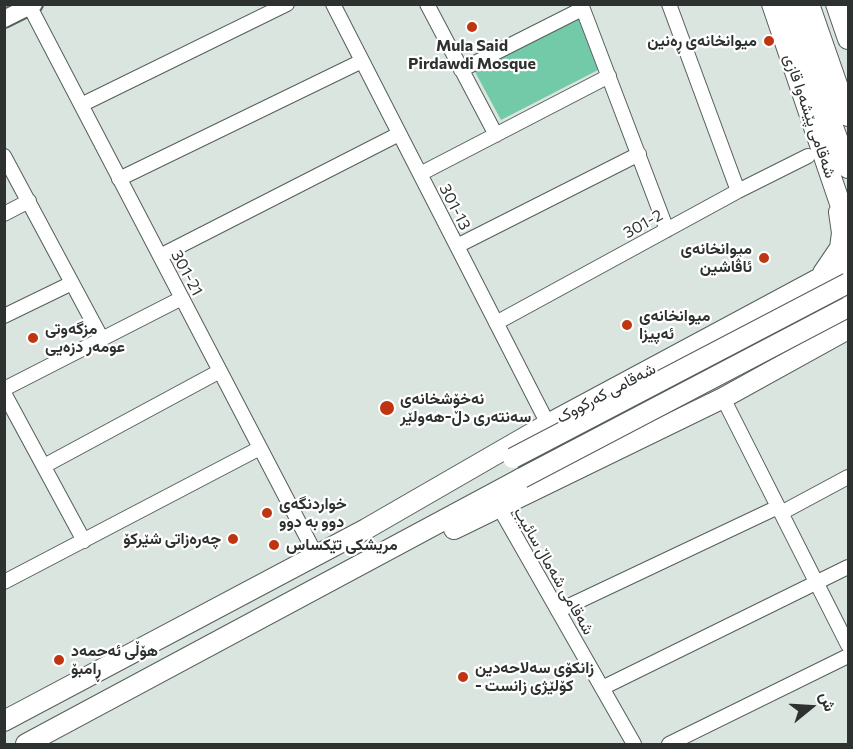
<!DOCTYPE html>
<meta charset="utf-8">
<style>
body{margin:0}
#map{position:relative;width:853px;height:749px;overflow:hidden;background:#dbe5e0;font-family:Commissioner,Vazirmatn,sans-serif}
canvas{display:block}
.frame{position:absolute;inset:0;border:6px solid #2d3130;pointer-events:none}
.north{position:absolute;left:781px;top:677px;width:60px;height:60px;-webkit-text-stroke:4px #fff;paint-order:stroke;rotate:72deg;font-size:16px;font-weight:700;line-height:24px;text-align:center;color:#2d3130}
.north::after{content:'';display:block;margin:auto;width:21px;height:27px;background:#2d3130;clip-path:polygon(50% 0,100% 100%,50% 72%,0 100%)}
</style>
<div id="map">
<canvas width="853" height="749"></canvas>
<div class="frame"></div>
<div class="north">ش</div>
</div>
<script>
const g = document.querySelector('canvas').getContext('2d');
g.lineJoin = 'round';
function fill(path, color) { g.fillStyle = color; g.fill(path, 'evenodd'); }
const shape = rows => new Path2D(rows.map(r => 'M' + r).join(''));
function trace(path, color, width, dash) { g.strokeStyle = color; g.lineWidth = width; g.lineCap = dash ? 'butt' : 'round'; g.setLineDash(dash || []); g.stroke(path); }
function write(font, color, halo, rows, align = 'center') {
  g.font = font + ' Commissioner,Vazirmatn,sans-serif'; g.lineWidth = 4.5; g.setLineDash([]); g.textBaseline = 'middle'; g.strokeStyle = halo; g.fillStyle = color; for (const [text, x, y, turn = 0] of rows) {
    g.save(); g.translate(x, y); g.rotate((+turn || 0) * Math.PI / 180); g.textAlign = isNaN(turn) ? turn : align; if (halo) g.strokeText(text, 0, 0); g.fillText(text, 0, 0); g.restore();
  }
}
fill(shape([
 [578,18,598,70,501,120,474,70]
]), '#73caa8');
const minor = shape([
 [333,4,548,424],
 [427,4,496,135],
 [581,4,667,230],
 [669,4,738,191],
 [30,7,316,555],
 [461,70,582,9],
 [81,105,287,4],
 [4,156,102,339],
 [420,174,609,76],
 [119,179,362,61],
 [4,214,29,201],
 [457,246,639,154],
 [160,256,399,134],
 [4,316,72,283],
 [496,323,738,191,808,156],
 [4,389,182,298],
 [4,393,84,541],
 [723,398,848,645],
 [44,466,220,371],
 [499,507,634,744],
 [781,513,848,477],
 [4,582,260,448],
 [558,611,778,507],
 [602,688,848,567],
 [669,744,848,656]
]);
const major = shape([
 [4,19,34,4]
]);
const highway = shape([
 [772,4,848,227],
 [788,4,848,168],
 [809,4,848,116],
 [836,4,848,39],
 [823,273,840,248,842,233,839,212],
 [454,529,723,398,848,329],
 [4,721,366,529,548,424,848,263],
 [26,744,522,478]
]);
trace(minor, '#555e5a', 16);
trace(major, '#555e5a', 20);
trace(highway, '#555e5a', 22);
trace(minor, '#fff', 14);
trace(major, '#fff', 16);
trace(highway, '#fff', 20);
const highwayBridge = shape([
 [513,458,848,283],
 [522,478,848,307]
]);
trace(highwayBridge, '#555e5a', 22, []);
trace(highwayBridge, '#fff', 20);
for (const [x, y, r, color] of [
 [472,27,6,"#bf3511"],
 [769,41,6,"#bf3511"],
 [764,258,6,"#bf3511"],
 [627,325,6,"#bf3511"],
 [33,338,6,"#bf3511"],
 [387,408,8,"#bf3511"],
 [267,513,6,"#bf3511"],
 [233,539,6,"#bf3511"],
 [274,545,6,"#bf3511"],
 [59,660,6,"#bf3511"],
 [463,677,6,"#bf3511"]
]) { const dot = new Path2D(); dot.arc(x, y, r, 0, 2 * Math.PI); g.fillStyle = color; g.fill(dot); trace(dot, '#fff', 2); }
write('bold 16px', '#2d3130', '#fff', [
 ["میوانخانەی ڕەنین",757,41,"right"],
 ["Mula Said",472,46,"center"],
 ["Pirdawdi Mosque",472,64,"center"],
 ["میوانخانەی",752,249,"right"],
 ["ئاڤاشین",752,267,"right"],
 ["میوانخانەی",639,316],
 ["ئەپیزا",639,334],
 ["مزگەوتی",45,329],
 ["عومەر دزەیی",45,347],
 ["نەخۆشخانەی",400,399],
 ["سەنتەری دڵ-هەولێر",400,417],
 ["خواردنگەی",279,504],
 ["دوو بە دوو",279,522],
 ["چەرەزاتی شێرکۆ",221,539,"right"],
 ["مریشکی تێکساس",286,545],
 ["هۆڵی ئەحمەد",71,651],
 ["ڕامبۆ",71,669],
 ["زانکۆی سەلاحەدین",475,668],
 ["- کۆلێژی زانست",475,686]
], 'left');
write('16px', '#2d3130', '#fff', [
 ["شەقامی پێشەوا قازی",810,116,71],
 ["301-13",455,207,63],
 ["301-2",643,224,-29],
 ["301-21",187,273,62],
 ["شەقامی کەرکووک",606,393,-28],
 ["شەقامی شەماڵ سائیب",554,571,60]
]);
</script>
